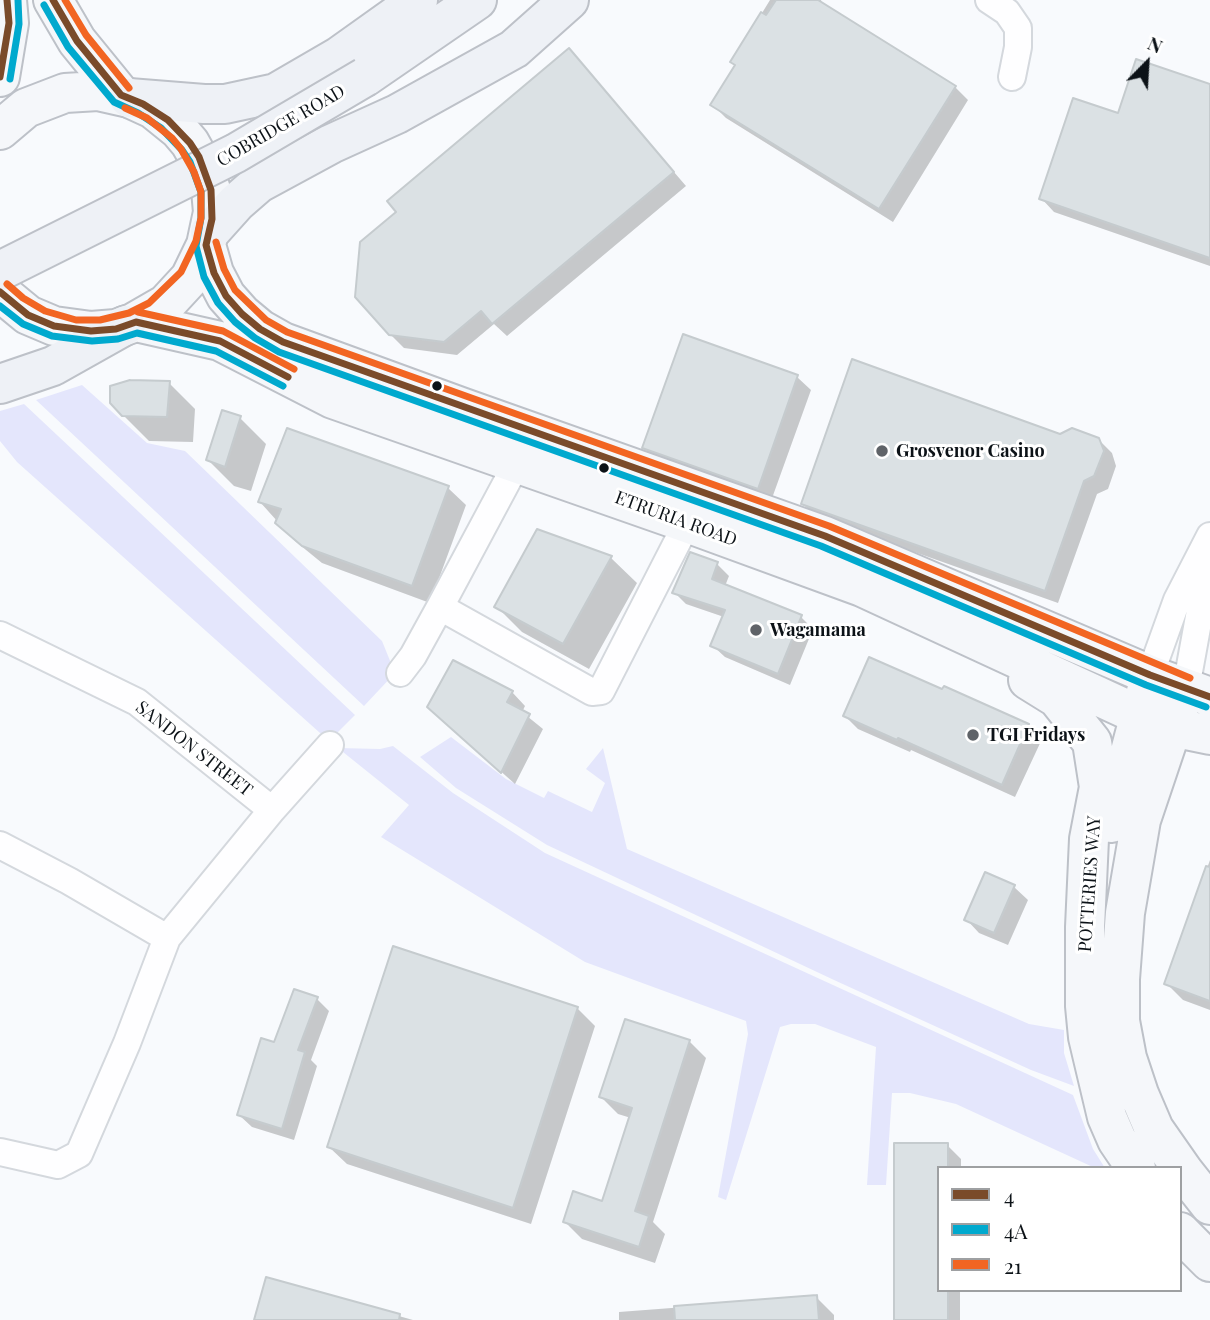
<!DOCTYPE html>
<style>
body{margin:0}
#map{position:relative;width:1210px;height:1320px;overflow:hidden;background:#f8fafd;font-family:"Playfair Display",serif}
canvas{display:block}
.legend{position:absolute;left:937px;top:1166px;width:245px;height:126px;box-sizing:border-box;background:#fff;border:2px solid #9ea0a2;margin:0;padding:9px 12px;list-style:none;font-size:21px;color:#0c1217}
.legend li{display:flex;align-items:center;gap:14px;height:35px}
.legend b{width:35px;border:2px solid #9ea0a2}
.north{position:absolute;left:1112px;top:28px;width:70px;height:70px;-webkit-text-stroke:5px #fff;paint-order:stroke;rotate:24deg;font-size:19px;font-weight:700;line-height:28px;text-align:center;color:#0c1217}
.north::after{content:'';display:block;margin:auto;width:24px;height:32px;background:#0c1217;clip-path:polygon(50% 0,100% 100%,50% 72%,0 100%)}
</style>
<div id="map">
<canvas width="1210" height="1320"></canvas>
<ul class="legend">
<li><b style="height:9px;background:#7a4b2a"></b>4</li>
<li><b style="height:9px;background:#00a9ce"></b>4A</li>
<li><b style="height:9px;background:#f26522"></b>21</li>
</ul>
<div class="north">N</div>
</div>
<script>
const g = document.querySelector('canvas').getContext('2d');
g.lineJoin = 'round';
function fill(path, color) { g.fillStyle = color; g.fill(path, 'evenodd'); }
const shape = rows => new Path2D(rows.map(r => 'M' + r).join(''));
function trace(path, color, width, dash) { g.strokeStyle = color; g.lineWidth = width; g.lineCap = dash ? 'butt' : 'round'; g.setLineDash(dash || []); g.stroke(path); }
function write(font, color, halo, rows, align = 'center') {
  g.font = font + ' "Playfair Display",serif'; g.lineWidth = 6; g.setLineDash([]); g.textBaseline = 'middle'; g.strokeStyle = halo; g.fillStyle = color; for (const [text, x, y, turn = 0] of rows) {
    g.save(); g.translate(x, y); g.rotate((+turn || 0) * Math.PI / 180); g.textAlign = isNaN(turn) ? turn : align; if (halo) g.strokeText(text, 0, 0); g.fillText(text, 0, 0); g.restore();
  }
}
fill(shape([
 [82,385,147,443,185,451,382,641,395,673,364,706,36,400],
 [24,404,355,715,329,741,17,462,0,441,0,411],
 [451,737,506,779,544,798,548,791,592,812,605,783,586,769,603,748,627,849,1029,1024,1064,1030,1064,1053,1074,1086,1031,1070,834,980,547,845,456,788,420,757],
 [393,746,453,793,545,853,1073,1095,1093,1149,1105,1168,1095,1168,956,1104,910,1093,892,1093,886,1185,867,1185,876,1047,815,1024,791,1024,780,1027,726,1200,718,1197,748,1034,746,1021,585,962,381,837,409,805,338,748,380,749]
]), '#e4e6fc');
fill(shape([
 [770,0,821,0,822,4,955,87,968,100,893,222,726,118,713,105,736,66,732,62],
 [569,50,686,186,507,336,494,324,457,355,404,348,390,334,399,212],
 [1210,86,1210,266,1054,212,1041,198,1119,115],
 [684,336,797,377,811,390,771,501,658,461,644,448],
 [169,383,195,409,193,442,149,441,123,415],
 [240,418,266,444,251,491,234,486,208,460],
 [1060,436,1098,439,1112,453,1116,466,1108,489,1097,494,1058,603,816,517,803,504],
 [448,488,466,505,430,603,322,563,295,541,260,502],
 [611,558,637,583,589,669,522,632,496,606],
 [717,564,729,576,725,586,801,617,813,629,790,685,725,657,712,645,724,617,686,604,674,592],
 [945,688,1028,726,1042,739,1015,797,911,750,910,752,858,729,845,716,943,691],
 [512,692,525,706,522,712,543,729,515,784,443,720],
 [1210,860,1210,1010,1183,1000,1166,983],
 [986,874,1014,887,1028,900,1008,945,979,933,966,919],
 [394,948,578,1009,595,1026,531,1224,347,1164,329,1147],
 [317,999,329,1011,311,1060,317,1066,294,1140,252,1127,239,1115,275,1044],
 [689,1041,706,1058,653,1222,665,1234,655,1263,582,1239,565,1222,603,1203,631,1118,618,1114,601,1097],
 [896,1145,947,1145,961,1159,961,1168,939,1168,939,1290,960,1290,960,1320,895,1320],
 [267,1279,413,1320,256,1320],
 [816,1297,834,1315,834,1320,619,1320,619,1312]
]), '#0003');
const building = shape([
 [776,0,818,0,956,86,879,209,710,105,735,65,730,62,761,12,766,15,776,0],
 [569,48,674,172,492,324,481,311,444,342,389,335,355,297,360,242,396,212,387,201,569,48],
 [1136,59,1210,84,1210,258,1039,199,1073,98,1118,113,1136,59],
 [683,334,798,375,758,489,642,448,683,334],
 [852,359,1060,434,1072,428,1099,438,1104,451,1094,476,1084,481,1045,591,801,504,852,359],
 [130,380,170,381,167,417,122,416,110,403,110,386,130,380],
 [222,410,241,416,225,467,206,460,222,410],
 [287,428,449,486,412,586,302,546,275,523,281,509,258,502,287,428],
 [537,529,612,556,563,644,494,607,537,529],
 [690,552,718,562,712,579,802,615,778,674,710,646,725,610,672,593,690,552],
 [869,657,942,689,944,686,1029,724,1002,785,898,738,897,740,843,716,869,657],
 [453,660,513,691,507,702,530,714,501,773,427,707,453,660],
 [1206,866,1210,867,1210,1001,1164,984,1206,866],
 [985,872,1015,885,994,933,964,920,985,872],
 [393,946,578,1007,513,1208,327,1147,393,946],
 [294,989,318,997,298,1050,305,1052,282,1129,237,1115,261,1038,274,1042,294,989],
 [625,1019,690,1040,635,1211,649,1216,639,1247,563,1222,573,1191,602,1201,632,1108,599,1097,625,1019],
 [894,1143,948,1143,948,1168,939,1168,939,1290,948,1290,948,1320,894,1320,894,1143],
 [266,1277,400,1314,399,1320,254,1320,266,1277],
 [817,1295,819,1320,675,1320,674,1306,817,1295]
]);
fill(building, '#dbe1e4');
trace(building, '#c5cbce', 2);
const street = shape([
 [989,0,1007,12,1018,28,1018,47,1012,77],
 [440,607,592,692,601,691,687,523],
 [0,635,137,702,272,810],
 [400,673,413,656,440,607,517,463,520,449],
 [1150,675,1177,600,1210,536],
 [1186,688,1210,556],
 [0,845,69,881,167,938],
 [0,1152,58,1165,79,1154,127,1043,167,938,272,810,330,745]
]);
const primary = shape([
 [53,0,77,41,121,95],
 [0,77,9,23,7,0],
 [0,130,26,108,65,93,98,91,129,98,153,109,179,130,190,143,204,168,211,190,213,212,206,245,190,278,166,304,133,323,116,329,91,331,54,326,28,315,0,292],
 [206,245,214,273,226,296,242,314,260,329,283,342,461,407,825,536,1150,675,1210,697],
 [136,322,220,341,333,399,687,523,862,587,1141,716,1171,727,1210,735],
 [1028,680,1057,698,1092,742,1099,787,1089,839,1085,927,1085,1006,1088,1037,1107,1117,1117,1140,1136,1168],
 [1180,704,1141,820,1125,913,1120,979,1120,1021,1127,1058,1139,1094,1154,1129,1184,1172,1210,1205],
 [1111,823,1146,692],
 [1180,1232,1210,1262]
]);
const highway = shape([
 [365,77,477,0],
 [129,98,204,104,225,104,276,93,338,57,418,0],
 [210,232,236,203,259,183,331,144,397,114,514,49,569,0],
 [0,384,53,366,126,325]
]);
trace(street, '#d4d8dd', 30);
trace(primary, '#bdc1c8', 42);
trace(highway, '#bdc1c8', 42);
trace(street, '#fefeff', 26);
trace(primary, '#f5f7fa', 38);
trace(highway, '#eef1f6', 38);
const highwayBridge = shape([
 [0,271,236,153,365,77]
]);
trace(highwayBridge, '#bdc1c8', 42, []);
trace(highwayBridge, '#eef1f6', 38);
trace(shape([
 [53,0,77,41,121,95,143,104,168,120,190,143,199,157,211,190,212,219,206,245,214,273,226,296,242,314,260,329,283,342,825,536,1150,675,1210,697],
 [0,77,9,23,7,0],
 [0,292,28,315,54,326,91,331,116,329,136,322,220,341,288,377]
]), '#7a4b2a', 7);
trace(shape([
 [44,5,68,47,114,102,138,113,161,128,182,150,190,162,201,192,201,218,196,246,204,277,218,303,235,322,255,338,279,352,821,546,1146,685,1206,707],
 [10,79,19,24,18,0],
 [0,306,23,324,52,336,92,341,118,339,137,333,216,351,283,386]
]), '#00a9ce', 7);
trace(shape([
 [65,0,86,35,129,88],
 [216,242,224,269,235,290,266,320,287,332,829,526,1190,678],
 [7,284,23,298,45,311,76,320,100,320,129,313,149,303,181,272,196,241,201,218,201,192,194,172,181,149,172,138,147,118,125,108],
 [138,312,223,331,294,369]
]), '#f26522', 7);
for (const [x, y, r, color] of [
 [437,386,6,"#0c1217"],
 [882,451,7,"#5f6368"],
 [604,468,6,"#0c1217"],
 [756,630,7,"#5f6368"],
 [973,735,7,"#5f6368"]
]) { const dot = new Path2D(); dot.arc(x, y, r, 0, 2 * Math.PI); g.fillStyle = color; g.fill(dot); trace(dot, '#fff', 2.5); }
write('18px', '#0c1217', '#fff', [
 ["COBRIDGE ROAD",281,126,-30],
 ["ETRURIA ROAD",676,519,20],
 ["SANDON STREET",194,749,38],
 ["POTTERIES WAY",1090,884,-86]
]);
write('bold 18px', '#0c1217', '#fff', [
 ["Grosvenor Casino",896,451],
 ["Wagamama",770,630],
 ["TGI Fridays",987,735]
], 'left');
</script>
